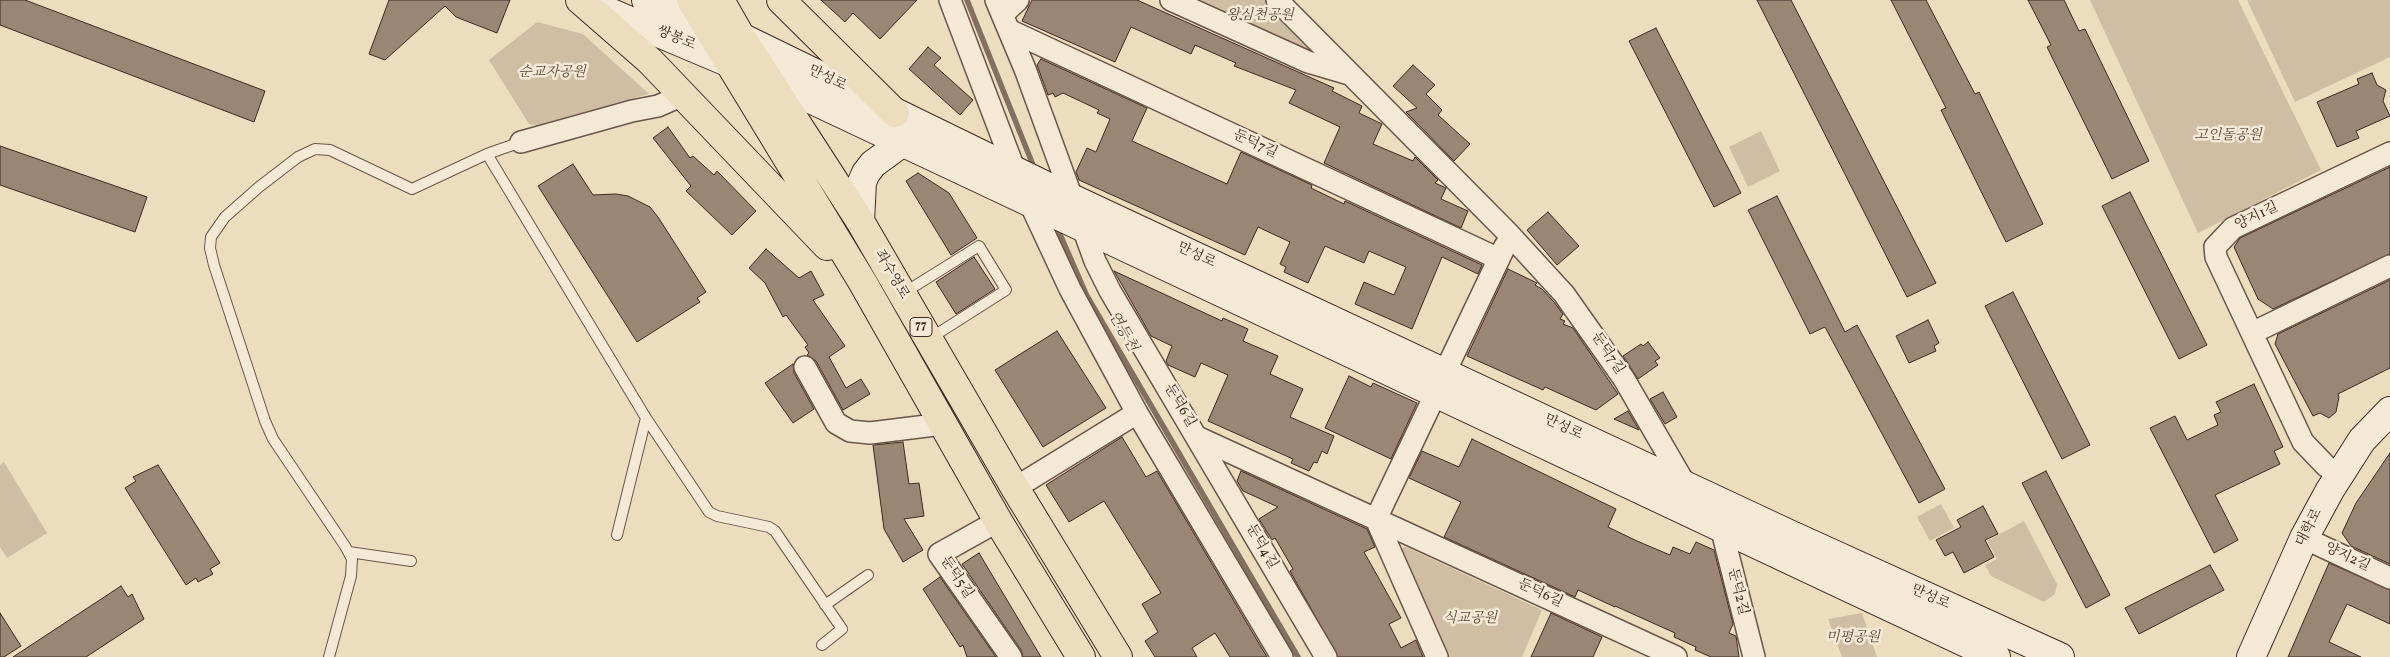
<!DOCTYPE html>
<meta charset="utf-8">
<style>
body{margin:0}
canvas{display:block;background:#ecddbf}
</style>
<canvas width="2390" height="657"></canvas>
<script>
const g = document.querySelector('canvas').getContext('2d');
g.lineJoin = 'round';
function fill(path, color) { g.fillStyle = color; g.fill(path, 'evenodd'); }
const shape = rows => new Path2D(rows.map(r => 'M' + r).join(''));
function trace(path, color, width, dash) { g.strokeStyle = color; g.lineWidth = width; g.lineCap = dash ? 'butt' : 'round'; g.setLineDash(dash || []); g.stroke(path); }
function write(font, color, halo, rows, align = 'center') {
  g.font = font + ' Vollkorn,"Noto Serif KR",serif'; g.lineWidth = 5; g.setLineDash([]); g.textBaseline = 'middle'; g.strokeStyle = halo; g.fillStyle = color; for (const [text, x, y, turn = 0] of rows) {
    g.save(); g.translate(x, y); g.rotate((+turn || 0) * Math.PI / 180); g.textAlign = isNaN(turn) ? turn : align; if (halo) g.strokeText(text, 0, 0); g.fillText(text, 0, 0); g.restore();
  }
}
fill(shape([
 [1191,0,1265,0,1313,46,1306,53],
 [2090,0,2238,0,2321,170,2198,233],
 [2247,0,2390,0,2390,57,2295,102],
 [537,22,583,34,649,94,537,125,529,124,489,60],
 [1761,131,1780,171,1748,187,1729,147],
 [4,462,47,533,7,558,0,547,0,465],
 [1941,504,1954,528,1930,541,1917,517],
 [2024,521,2057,584,2055,594,2044,602,1991,576,1985,565,1997,559,1987,541],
 [1404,546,1542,610,1522,657,1444,657,1399,555],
 [1862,613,1877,657,1842,657,1828,619]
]), '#cfbea4');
trace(shape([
 [967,0,1035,170],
 [1056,225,1087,296,1298,657]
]), '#83705f', 5.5);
const building = shape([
 [0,0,25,0,265,91,254,122,0,25,0,0],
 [389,0,510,0,497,33,456,17,445,6,385,60,369,54,389,0],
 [821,0,917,0,880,39,853,13,845,22,821,0],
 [1032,0,1137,0,1334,88,1332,91,1362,106,1359,113,1382,124,1373,144,1413,161,1415,157,1438,180,1435,183,1446,188,1441,199,1468,211,1461,228,1324,163,1340,127,1289,103,1296,90,1234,66,1236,63,1195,45,1191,54,1131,27,1115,62,1022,21,1032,0],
 [1757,0,1791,0,1936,283,1907,297,1757,0],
 [1891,0,1926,0,1975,94,1979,92,2043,224,2006,242,1941,110,1946,108,1891,0],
 [2028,0,2064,0,2079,31,2085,29,2149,161,2112,179,2047,47,2051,45,2028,0],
 [1656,28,1741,193,1714,207,1629,41,1656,28],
 [928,47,941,58,934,65,973,100,960,115,909,69,928,47],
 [1041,59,1147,108,1132,141,1227,184,1241,152,1312,185,1311,188,1344,204,1345,201,1482,265,1478,274,1442,257,1412,329,1355,304,1364,282,1394,295,1406,267,1369,251,1364,263,1325,246,1308,283,1284,272,1286,267,1280,264,1290,242,1258,227,1245,255,1079,180,1076,172,1087,148,1096,152,1110,119,1097,113,1099,110,1063,93,1055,97,1053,93,1048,95,1037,65,1041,59],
 [1413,65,1435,85,1426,94,1442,110,1438,115,1470,144,1454,161,1406,112,1417,108,1393,86,1413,65],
 [2372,73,2377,85,2386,90,2383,101,2390,116,2356,131,2359,138,2337,147,2317,102,2359,84,2357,79,2372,73],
 [668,127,690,158,693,156,714,175,717,171,756,211,732,235,686,191,691,186,653,138,668,127],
 [0,146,147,197,135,232,0,185,0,146],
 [573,164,593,195,616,194,628,196,650,207,658,217,706,292,697,298,700,302,637,342,538,186,573,164],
 [2390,167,2390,254,2273,309,2258,299,2234,247,2240,238,2390,167],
 [918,173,949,193,977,238,951,255,906,181,918,173],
 [2130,192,2207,345,2179,359,2102,206,2130,192],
 [1777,196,1845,332,1857,325,1945,489,1919,503,1825,327,1810,334,1748,210,1777,196],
 [1548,212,1579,246,1557,265,1527,230,1548,212],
 [766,249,799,278,811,271,824,295,813,300,845,346,829,357,846,388,861,379,870,394,843,410,816,361,807,355,809,353,805,347,808,345,786,315,783,317,765,283,749,268,766,249],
 [974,257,995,289,956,314,936,282,974,257],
 [1508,269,1537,283,1535,285,1542,289,1554,302,1563,314,1560,319,1565,321,1563,324,1573,328,1618,394,1596,410,1545,387,1543,390,1467,356,1508,269],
 [1114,271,1222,321,1223,318,1248,329,1243,341,1278,356,1270,374,1303,389,1290,417,1334,436,1327,454,1322,451,1317,463,1314,462,1309,471,1291,463,1293,459,1208,421,1228,375,1201,363,1195,377,1168,365,1166,361,1172,346,1151,336,1114,271],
 [2390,280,2390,368,2338,394,2339,397,2336,412,2329,418,2320,413,2313,416,2275,344,2278,334,2390,280],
 [2013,292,2090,445,2062,459,1985,306,2013,292],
 [1928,320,1939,343,1934,346,1936,351,1909,363,1896,336,1928,320],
 [1057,331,1106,408,1043,447,995,370,1057,331],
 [1648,342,1660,358,1655,361,1658,365,1638,379,1623,356,1641,344,1643,346,1648,342],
 [793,364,794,373,814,409,793,423,765,383,793,364],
 [1349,376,1371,387,1373,383,1417,403,1391,459,1325,428,1349,376],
 [2254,384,2283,447,2274,451,2280,464,2215,495,2238,540,2214,553,2150,428,2175,416,2187,440,2218,425,2214,415,2221,412,2216,402,2254,384],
 [1663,392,1677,417,1665,424,1650,399,1663,392],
 [1628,411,1639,430,1614,419,1628,411],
 [1122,437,1146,477,1157,471,1267,657,1230,657,1215,633,1192,648,1197,657,1155,657,1145,641,1158,632,1142,604,1161,593,1104,501,1069,522,1046,485,1122,437],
 [1472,439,1616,509,1608,527,1637,541,1670,555,1673,547,1690,554,1696,542,1714,550,1733,624,1729,633,1736,636,1739,657,1711,657,1695,650,1696,647,1674,637,1675,633,1615,606,1615,607,1578,590,1575,597,1444,537,1461,502,1409,478,1422,451,1459,467,1472,439],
 [903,442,909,484,919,483,924,516,904,519,923,550,903,562,884,529,873,445,903,442],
 [2390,453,2390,564,2351,546,2342,533,2356,503,2390,453],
 [158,465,220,563,210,569,213,574,198,582,196,578,186,585,125,488,136,481,133,477,158,465],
 [1241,471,1367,529,1375,547,1364,552,1401,618,1389,624,1401,648,1416,640,1423,657,1338,657,1290,571,1293,569,1275,538,1272,540,1259,519,1278,507,1243,491,1237,481,1241,471],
 [2046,471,2110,595,2086,608,2022,483,2046,471],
 [1983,506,1998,534,1985,540,1994,557,1964,573,1953,552,1945,556,1936,540,1961,527,1957,520,1983,506],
 [979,553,1041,657,1023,657,1021,650,962,564,979,553],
 [2329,563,2390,590,2390,624,2347,604,2329,642,2361,657,2288,657,2329,563],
 [2210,565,2224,590,2139,634,2125,608,2210,565],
 [940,577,996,657,967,657,963,645,960,647,923,589,940,577],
 [121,586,128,597,132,594,144,619,86,657,13,657,121,586],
 [0,613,21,646,4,657,0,657,0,613],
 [1551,613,1602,637,1593,657,1531,657,1551,613]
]);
fill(building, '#998773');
trace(building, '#3f2920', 1);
const lane = shape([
 [487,154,646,418,617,535],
 [902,294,979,246,1006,290,929,339],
 [646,418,709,512,717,516,769,527,775,531,842,629,822,645],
 [349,552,411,561],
 [825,605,868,575],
 [329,657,351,576,352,559,345,546,273,439,265,421,214,265,210,248,211,237,225,217,259,187,298,157,315,149,330,150,412,189,487,154,521,142]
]);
const street = shape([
 [950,0,1015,171,1070,289,1137,413,1282,657],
 [996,0,1025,69,1095,261,1110,291,1326,657],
 [1171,0,1308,62,1349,74],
 [1277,0,1510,235,1564,294,1624,379,1686,486],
 [1003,14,1018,0],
 [1011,31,1499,259],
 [521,142,632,111,658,106,683,95],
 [2252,333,2390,266],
 [805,367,836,423,850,431,870,433,943,424],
 [1445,372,1505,246],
 [1436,393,1376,519,1437,657],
 [1197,437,1676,657],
 [2339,474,2326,466,2303,442,2216,257,2215,247,2233,228,2390,153],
 [1015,488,1137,413],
 [998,521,939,554,1011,657],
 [1721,527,1754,657],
 [2304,538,2390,578]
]);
const secondary = shape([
 [646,0,741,37,1067,196,1787,533,2060,657],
 [583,1,770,80,1996,657],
 [860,221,862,182,866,173,873,164,903,142],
 [2251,657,2304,538,2330,490,2362,440,2390,411]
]);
const primary = shape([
 [580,0,650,61,827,246],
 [691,0,863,283,998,521,1081,657],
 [720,0,741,37,860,221,1015,488,1118,657],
 [781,0,895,113]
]);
trace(lane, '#6a5648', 12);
trace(street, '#6a5648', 24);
trace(secondary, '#3f2920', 30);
trace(primary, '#3f2920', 30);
trace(lane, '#f3e9d5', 10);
trace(street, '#f3e9d5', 21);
trace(secondary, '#f3e9d5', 28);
trace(primary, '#ecddbf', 28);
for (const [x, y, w] of [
 [921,327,22]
]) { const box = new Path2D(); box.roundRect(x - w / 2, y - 9.5, w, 19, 4); g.fillStyle = '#f3e9d5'; g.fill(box); trace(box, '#3f2920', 1); }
write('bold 12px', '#3f2920', null, [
 ["77",921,327]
]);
write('italic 14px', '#5c473a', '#f3e9d5', [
 ["왕심천공원",1260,16],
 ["순교자공원",552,73],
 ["고인돌공원",2228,136],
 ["식교공원",1470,619],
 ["미평공원",1853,638]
]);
write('14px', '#3f2920', '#f3e9d5', [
 ["쌍봉로",676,39,23],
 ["만성로",827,79,26],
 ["둔덕7길",1255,145,25],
 ["양지1길",2257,217,-26],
 ["만성로",1196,256,25],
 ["좌수영로",891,275,60],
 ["둔덕7길",1607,354,56],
 ["둔덕6길",1179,406,59],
 ["만성로",1563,428,25],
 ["대학로",2310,528,-63],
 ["둔덕4길",1261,547,60],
 ["양지2길",2347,558,25],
 ["둔덕5길",956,578,56],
 ["둔덕2길",1737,592,76],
 ["둔덕6길",1540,594,25],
 ["만성로",1930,598,24]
]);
write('italic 15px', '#614d40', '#f3e9d5', [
 ["연등천",1122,332,60]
]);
</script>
